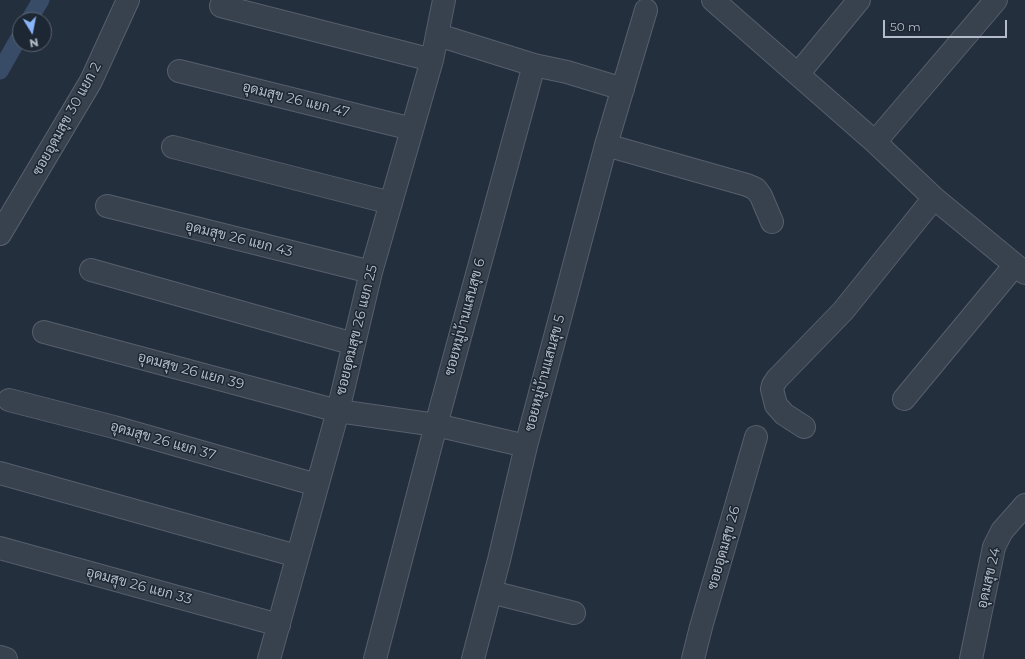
<!DOCTYPE html>
<meta charset="utf-8">
<style>
body{margin:0}
#map{position:relative;width:1025px;height:659px;overflow:hidden;background:#242f3e;font-family:Montserrat,sans-serif}
canvas{display:block}
.north{position:absolute;left:12px;top:12px;width:40px;height:40px;box-sizing:border-box;background:#1d2633;border:1px solid #59626f;border-radius:50%;rotate:170deg;font-size:11px;font-weight:700;line-height:16px;text-align:center;color:#b4bcc9}
.north::after{content:'';display:block;margin:auto;width:14px;height:18px;background:#8ab4f8;clip-path:polygon(50% 0,100% 100%,50% 72%,0 100%)}
.scale{position:absolute;left:883px;top:20px;width:124px;height:18px;box-sizing:border-box;border:2px solid #b4bcc9;border-top:0;padding-left:5px;font-size:12px;line-height:14px;white-space:nowrap;color:#b4bcc9;-webkit-text-stroke:3px #1d2633;paint-order:stroke}
</style>
<div id="map">
<canvas width="1025" height="659"></canvas>
<div class="north">N</div>
<div class="scale">50 m</div>
</div>
<script>
const g = document.querySelector('canvas').getContext('2d');
g.lineJoin = 'round';
const shape = rows => new Path2D(rows.map(r => 'M' + r).join(''));
function trace(path, color, width, dash) { g.strokeStyle = color; g.lineWidth = width; g.lineCap = dash ? 'butt' : 'round'; g.setLineDash(dash || []); g.stroke(path); }
function write(font, color, halo, rows, align = 'center') {
  g.font = font + ' Montserrat,Sarabun,sans-serif'; g.lineWidth = 3; g.setLineDash([]); g.textBaseline = 'middle'; g.strokeStyle = halo; g.fillStyle = color; for (const [text, x, y, turn = 0] of rows) {
    g.save(); g.translate(x, y); g.rotate((+turn || 0) * Math.PI / 180); g.textAlign = isNaN(turn) ? turn : align; if (halo) g.strokeText(text, 0, 0); g.fillText(text, 0, 0); g.restore();
  }
}
trace(shape([
 [29,20,41,0],
 [0,71,20,36]
]), '#394c67', 17);
const minor = shape([
 [713,0,875,142,934,198,1025,273],
 [221,6,432,60],
 [438,35,534,65],
 [179,71,412,129],
 [798,74,859,0],
 [875,142,996,0],
 [606,145,747,185,756,189,761,196,772,222],
 [173,147,391,203],
 [107,206,371,272],
 [0,234,91,81,128,0],
 [91,270,354,344],
 [44,332,338,411,436,425,526,446],
 [904,399,1015,265],
 [9,400,114,427,317,485],
 [804,427,784,414,776,405,772,389,773,385,777,379,843,311,934,198],
 [0,473,297,556],
 [0,548,279,625],
 [491,592,574,613],
 [0,657,6,659],
 [269,659,338,411,371,272,432,60,444,0],
 [375,659,436,425,534,65,567,72,623,89],
 [473,659,499,560,526,446,606,145,646,10],
 [693,659,701,627,756,437],
 [971,659,994,547,1002,531,1025,505]
]);
trace(minor, '#565f6c', 24);
trace(minor, '#38414e', 22);
write('14px', '#b4bcc9', '#1d2633', [
 ["อุดมสุข 26 แยก 47",296,100,14],
 ["ซอยอุดมสุข 30 แยก 2",67,119,-61],
 ["อุดมสุข 26 แยก 43",239,239,14],
 ["ซอยหมู่บ้านแสนสุข 6",465,317,-75],
 ["ซอยอุดมสุข 26 แยก 25",357,330,-76],
 ["อุดมสุข 26 แยก 39",191,371,15],
 ["ซอยหมู่บ้านแสนสุข 5",545,373,-75],
 ["อุดมสุข 26 แยก 37",163,441,16],
 ["ซอยอุดมสุข 26",724,548,-74],
 ["อุดมสุข 24",989,578,-77],
 ["อุดมสุข 26 แยก 33",139,586,15]
]);
</script>
